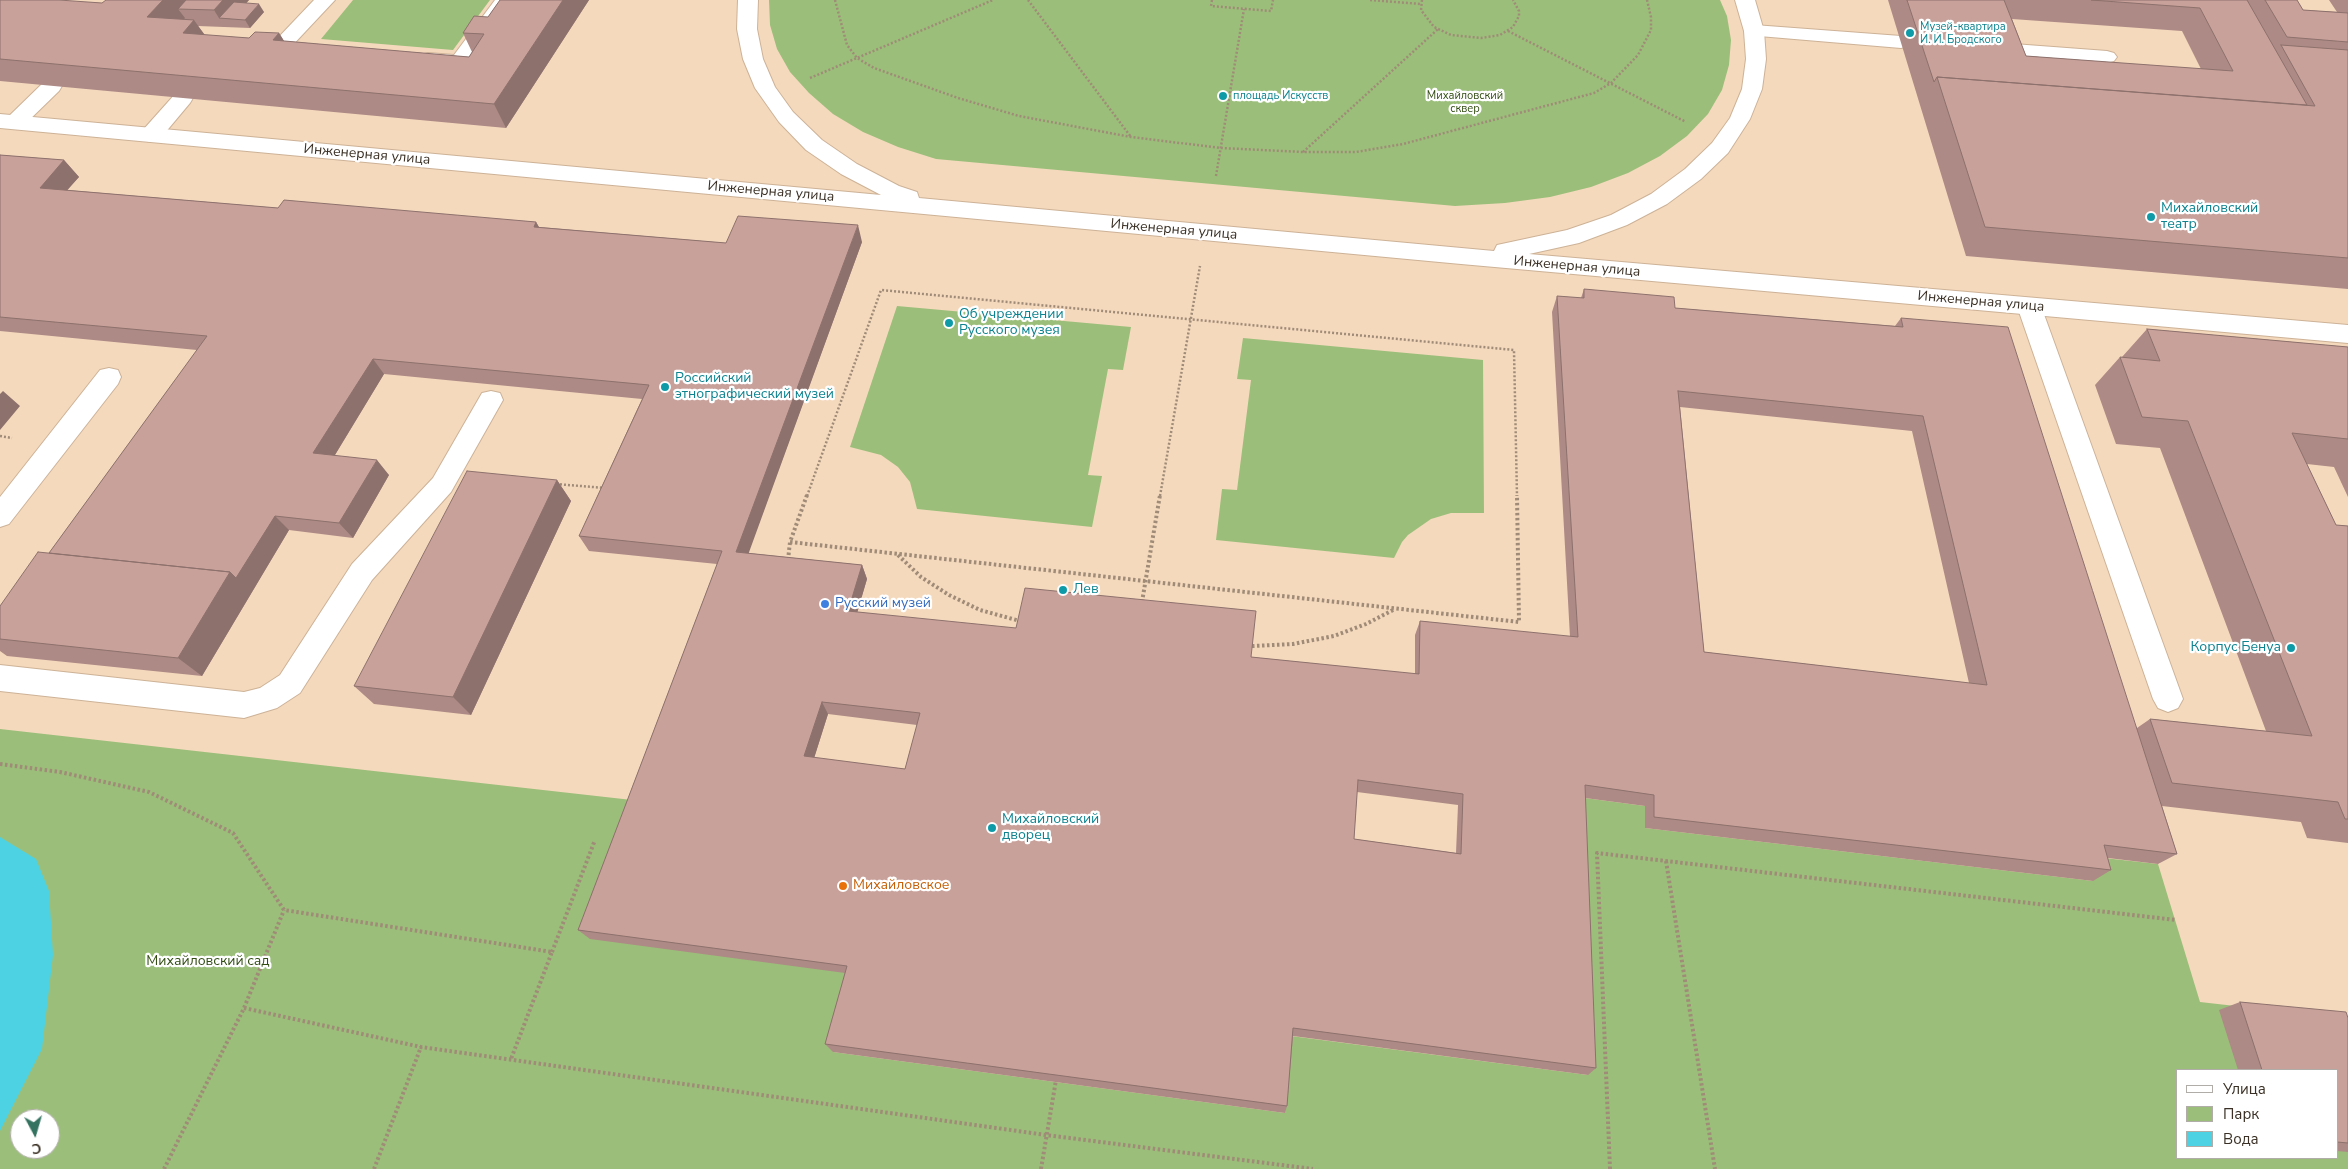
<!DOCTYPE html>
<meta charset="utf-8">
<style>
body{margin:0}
#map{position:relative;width:2348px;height:1169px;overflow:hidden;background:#f5d9bd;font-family:"Nunito Sans",sans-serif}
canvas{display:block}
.legend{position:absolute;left:2176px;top:1069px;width:162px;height:90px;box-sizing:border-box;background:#fff;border:1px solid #b0aca8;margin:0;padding:6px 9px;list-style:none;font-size:15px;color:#3a3025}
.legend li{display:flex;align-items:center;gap:10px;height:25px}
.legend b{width:25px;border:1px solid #b0aca8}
.north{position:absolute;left:10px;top:1109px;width:50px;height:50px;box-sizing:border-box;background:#fff;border:1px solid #b0aca8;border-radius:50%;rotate:174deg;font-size:14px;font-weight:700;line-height:20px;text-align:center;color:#3a3025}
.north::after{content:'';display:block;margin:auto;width:18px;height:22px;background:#347360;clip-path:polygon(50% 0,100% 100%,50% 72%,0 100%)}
</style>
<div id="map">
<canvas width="2348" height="1169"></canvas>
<ul class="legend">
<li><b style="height:6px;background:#fff"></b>Улица</li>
<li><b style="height:14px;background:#9bbf7a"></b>Парк</li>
<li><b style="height:14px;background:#4cd2e2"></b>Вода</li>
</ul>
<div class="north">С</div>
</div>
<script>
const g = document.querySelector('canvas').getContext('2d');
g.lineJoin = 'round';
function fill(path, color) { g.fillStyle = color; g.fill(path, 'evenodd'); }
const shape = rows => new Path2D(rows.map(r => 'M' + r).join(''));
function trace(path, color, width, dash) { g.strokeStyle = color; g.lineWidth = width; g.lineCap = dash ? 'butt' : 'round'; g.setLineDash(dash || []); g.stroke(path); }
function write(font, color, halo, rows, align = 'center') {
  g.font = font + ' "Nunito Sans",sans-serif'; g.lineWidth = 4.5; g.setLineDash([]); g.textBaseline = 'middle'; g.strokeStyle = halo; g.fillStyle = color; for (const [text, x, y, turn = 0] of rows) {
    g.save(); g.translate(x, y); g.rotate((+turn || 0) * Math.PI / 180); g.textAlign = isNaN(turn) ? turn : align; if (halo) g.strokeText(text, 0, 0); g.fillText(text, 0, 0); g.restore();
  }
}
fill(shape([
 [353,0,490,0,453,50,321,39],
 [769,0,1720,0,1727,16,1731,40,1729,65,1722,90,1708,114,1687,136,1660,156,1628,173,1591,187,1550,197,1505,203,1455,206,936,159,898,147,863,132,833,114,809,93,790,72,777,49,770,25],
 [897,306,1131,327,1123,370,1108,369,1088,475,1102,476,1092,527,917,509,910,482,898,467,881,455,850,447],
 [1243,338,1483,360,1484,513,1451,513,1431,519,1408,535,1402,542,1394,558,1216,540,1222,489,1237,490,1251,380,1237,379],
 [0,729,641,801,853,974,833,1052,1285,1113,1291,1036,1588,1075,1577,797,1645,806,1645,828,2093,881,2086,856,2158,864,2200,1002,2271,1010,2291,1070,2177,1070,2177,1158,2337,1158,2337,1086,2348,1087,2348,1169,0,1169],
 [20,1119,50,1119,50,1149,20,1149]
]), '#9bbf7a');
fill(shape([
 [0,837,36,859,49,891,53,955,42,1049,0,1131]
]), '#4cd2e2');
const service = shape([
 [314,0,335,0,289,49,282,51,275,49,272,45,275,41,314,0],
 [495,0,515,0,466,66,459,68,421,63,418,59,421,55,428,53,454,55,495,0],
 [1754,25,1901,36,1908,38,1911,42,1908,46,1901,48,1747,35,1744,31,1747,27,1754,25],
 [2000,43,2107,51,2114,53,2117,57,2114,61,2107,63,1993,53,1990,49,1993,45,2000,43],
 [52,80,59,81,62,86,59,91,22,127,15,129,8,127,4,122,8,117,45,81,52,80],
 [183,91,190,93,193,98,190,103,159,140,151,142,143,140,140,135,143,130,176,93,183,91],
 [2029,298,2037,300,2041,306,2183,699,2178,708,2168,712,2158,708,2153,699,2017,306,2021,300,2029,298],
 [109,368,118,370,121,377,118,384,9,524,0,527,0,497,100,370,109,368],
 [491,391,500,393,503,400,451,492,372,580,300,693,277,708,244,718,0,691,0,665,244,692,260,688,280,675,352,564,433,478,482,393,491,391]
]);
const minor = shape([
 [738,0,758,0,757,29,763,59,775,87,793,112,822,140,857,164,899,186,917,192,919,198,1494,251,1497,245,1567,230,1611,215,1651,194,1685,169,1712,143,1730,118,1742,89,1746,59,1744,31,1735,0,1755,0,1764,31,1766,59,1762,89,1750,119,1728,153,1701,179,1667,204,1627,225,1579,243,1529,254,2348,325,2348,343,1461,264,0,128,0,114,881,195,841,174,806,150,779,122,755,88,743,59,737,29,738,0]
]);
trace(service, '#cdb297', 2);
trace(minor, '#cdb297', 2);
trace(shape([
 [835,0,847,45,857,58,874,68,958,98,1019,116,1131,137,1221,148,1303,152,1356,152,1403,144,1594,93,1611,83,1638,55,1651,30,1651,17,1647,0],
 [1028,0,1131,137],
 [1212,0,1211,6,1271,11,1273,0],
 [1370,0,1421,4],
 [1422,0,1421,10,1434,27,1451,35,1481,38,1500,35,1513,27,1519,16,1519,11,1513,0],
 [1508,31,1686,122],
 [810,78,993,0],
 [1303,152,1438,29],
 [1216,176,1244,9],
 [0,436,12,438],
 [556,484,605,488],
 [807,496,881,290,1514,350,1517,496],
 [1160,496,1200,266]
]), '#9f8b77', 2.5, [2, 2]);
trace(shape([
 [807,495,790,542,1519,622,1517,495],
 [898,555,921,577,949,595,980,610,1020,621],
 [788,560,790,542],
 [1142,602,1160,495],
 [1252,646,1293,644,1334,636,1366,624,1395,609],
 [0,764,60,772,149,792,233,833,284,910,552,952,511,1059],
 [1666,861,1715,1169],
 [552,952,595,840],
 [244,1008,421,1047,1046,1135,1313,1169],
 [164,1169,244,1008,284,910],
 [374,1169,421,1047],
 [1041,1169,1056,1080],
 [1610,1169,1597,853,2176,920]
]), '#9f8b77', 4, [2.5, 2.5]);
fill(service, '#fff');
fill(minor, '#fff');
fill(shape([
 [0,0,102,3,249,0,246,3,264,12,250,28,198,26,205,35,249,38,279,33,284,41,469,57,472,52,463,33,488,17,500,0,589,0,506,128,0,81],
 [1888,0,2297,0,2303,10,2337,12,2329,0,2348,0,2348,289,1966,256],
 [2012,19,2182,31,2201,69,2026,56],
 [0,155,64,160,79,177,67,190,278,208,536,222,539,227,726,243,862,242,748,553,862,565,867,579,857,612,1251,657,1415,674,1415,635,1420,621,1570,637,1552,312,1557,296,1581,298,1584,289,1675,308,1895,326,1901,318,2137,728,2150,719,2266,731,2160,448,2116,444,2095,385,2120,357,2123,358,2122,357,2147,329,2348,347,2348,497,2334,467,2307,464,2336,525,2348,526,2348,843,2307,838,2301,822,2162,806,2177,854,2158,864,2108,858,2111,870,2093,881,1645,828,1645,806,1585,798,1596,1068,1588,1075,1293,1036,1287,1106,1285,1113,833,1052,825,1044,845,973,590,939,578,930,717,564,589,551,579,536,642,399,384,374,335,455,389,475,353,538,289,530,202,676,7,656,0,651,0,606,49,553,197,350,0,331],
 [1680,407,1912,431,1969,683,1704,652],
 [828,714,917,725,905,769,814,758],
 [1357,792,1458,805,1456,853,1354,839],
 [557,480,571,501,471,715,374,704,354,686],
 [2240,1002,2348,1018,2348,1152,2337,1151,2337,1070,2238,1070,2219,1010]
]), '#ad8a85');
fill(shape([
 [163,0,202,0,178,9,185,18,165,41,147,17],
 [223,0,249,0,232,19,219,18,214,10],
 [563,0,589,0,506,128,494,104],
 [259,4,264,12,250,28,245,20],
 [194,20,211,44,183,33],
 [279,33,294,57,273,40],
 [64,160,79,177,55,204,40,188],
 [536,222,545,238,534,227],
 [858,225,862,242,744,566,736,552],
 [373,359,384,374,327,468,313,453],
 [3,391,20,406,0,430,0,394],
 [377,460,389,475,353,538,339,523],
 [557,480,571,501,471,715,453,697],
 [275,516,289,530,202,676,178,658,230,572],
 [862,565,867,579,854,624,848,611],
 [822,702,828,714,811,768,804,756]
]), '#8d716c');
const building = shape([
 [0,0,59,0,102,3,106,0,163,0,147,17,194,20,183,33,249,38,255,32,279,33,273,40,469,57,484,34,463,33,474,16,488,17,500,0,563,0,494,104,0,59,0,0],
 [186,0,223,0,214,10,178,9,186,0],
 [1907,0,2004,0,2026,56,2233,71,2200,8,2091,0,2247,0,2307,105,1937,77,1934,82,1907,0],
 [2265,0,2297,0,2303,10,2348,13,2348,42,2287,37,2265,0],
 [234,2,259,4,245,20,219,18,234,2],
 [2281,45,2348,50,2348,258,1985,227,1937,77,2315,106,2281,45],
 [0,155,64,160,40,188,278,208,284,200,536,222,534,227,726,243,738,216,858,225,736,552,862,565,848,611,1016,628,1025,588,1256,611,1251,657,1419,674,1420,621,1578,637,1557,296,1584,298,1584,289,1674,297,1675,308,1903,327,1901,318,2008,327,2177,854,2104,845,2111,870,1654,817,1654,795,1585,785,1596,1068,1293,1028,1287,1106,825,1044,847,966,578,930,722,551,579,536,649,385,373,359,313,453,377,460,339,523,275,516,236,578,230,572,49,553,207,336,0,317,0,155],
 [1678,391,1923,416,1987,685,1704,652,1678,391],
 [822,702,920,713,905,769,804,756,822,702],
 [1358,780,1463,794,1461,854,1354,839,1358,780],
 [2147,329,2348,347,2348,439,2292,433,2336,525,2348,526,2348,819,2345,819,2338,802,2172,783,2150,719,2312,736,2188,421,2142,417,2120,357,2160,361,2147,329],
 [467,471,557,480,453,697,354,686,467,471],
 [38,552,230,572,178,658,0,639,0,606,38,552],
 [2240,1002,2346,1012,2348,1018,2348,1143,2337,1142,2337,1070,2262,1070,2240,1002]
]);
fill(building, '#c9a19b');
trace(building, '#8d716c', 1);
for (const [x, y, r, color] of [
 [1910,33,5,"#0f9aa8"],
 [1223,96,5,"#0f9aa8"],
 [2151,217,5,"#0f9aa8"],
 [949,323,5,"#0f9aa8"],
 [665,387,5,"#0f9aa8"],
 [1063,590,5,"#0f9aa8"],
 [825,604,5,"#3f7fe0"],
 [2291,648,5,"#0f9aa8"],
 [992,828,5,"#0f9aa8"],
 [843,886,5,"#e8710a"]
]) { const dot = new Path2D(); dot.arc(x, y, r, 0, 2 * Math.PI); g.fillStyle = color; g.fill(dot); trace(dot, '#fff', 2); }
write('11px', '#0d838f', '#fff', [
 ["Музей-квартира",1920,27],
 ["И. И. Бродского",1920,40],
 ["площадь Искусств",1233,96]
], 'left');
write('11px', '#324c13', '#fff', [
 ["Михайловский",1465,96],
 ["сквер",1465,109]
]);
write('14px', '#3a3025', '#fff', [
 ["Инженерная улица",367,155,5],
 ["Инженерная улица",771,192,5],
 ["Инженерная улица",1174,230,5],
 ["Инженерная улица",1577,267,5],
 ["Инженерная улица",1981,302,5]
]);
write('14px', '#0d838f', '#fff', [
 ["Михайловский",2161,209],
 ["театр",2161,225],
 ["Об учреждении",959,315],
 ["Русского музея",959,331],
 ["Российский",675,379],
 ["этнографический музей",675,395],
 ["Лев",1073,590],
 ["Корпус Бенуа",2281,648,"right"],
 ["Михайловский",1002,820],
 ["дворец",1002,836]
], 'left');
write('14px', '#366cbe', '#fff', [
 ["Русский музей",835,604]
], 'left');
write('14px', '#c56008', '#fff', [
 ["Михайловское",853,886]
], 'left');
write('14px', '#324c13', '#fff', [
 ["Михайловский сад",208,962]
]);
</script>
